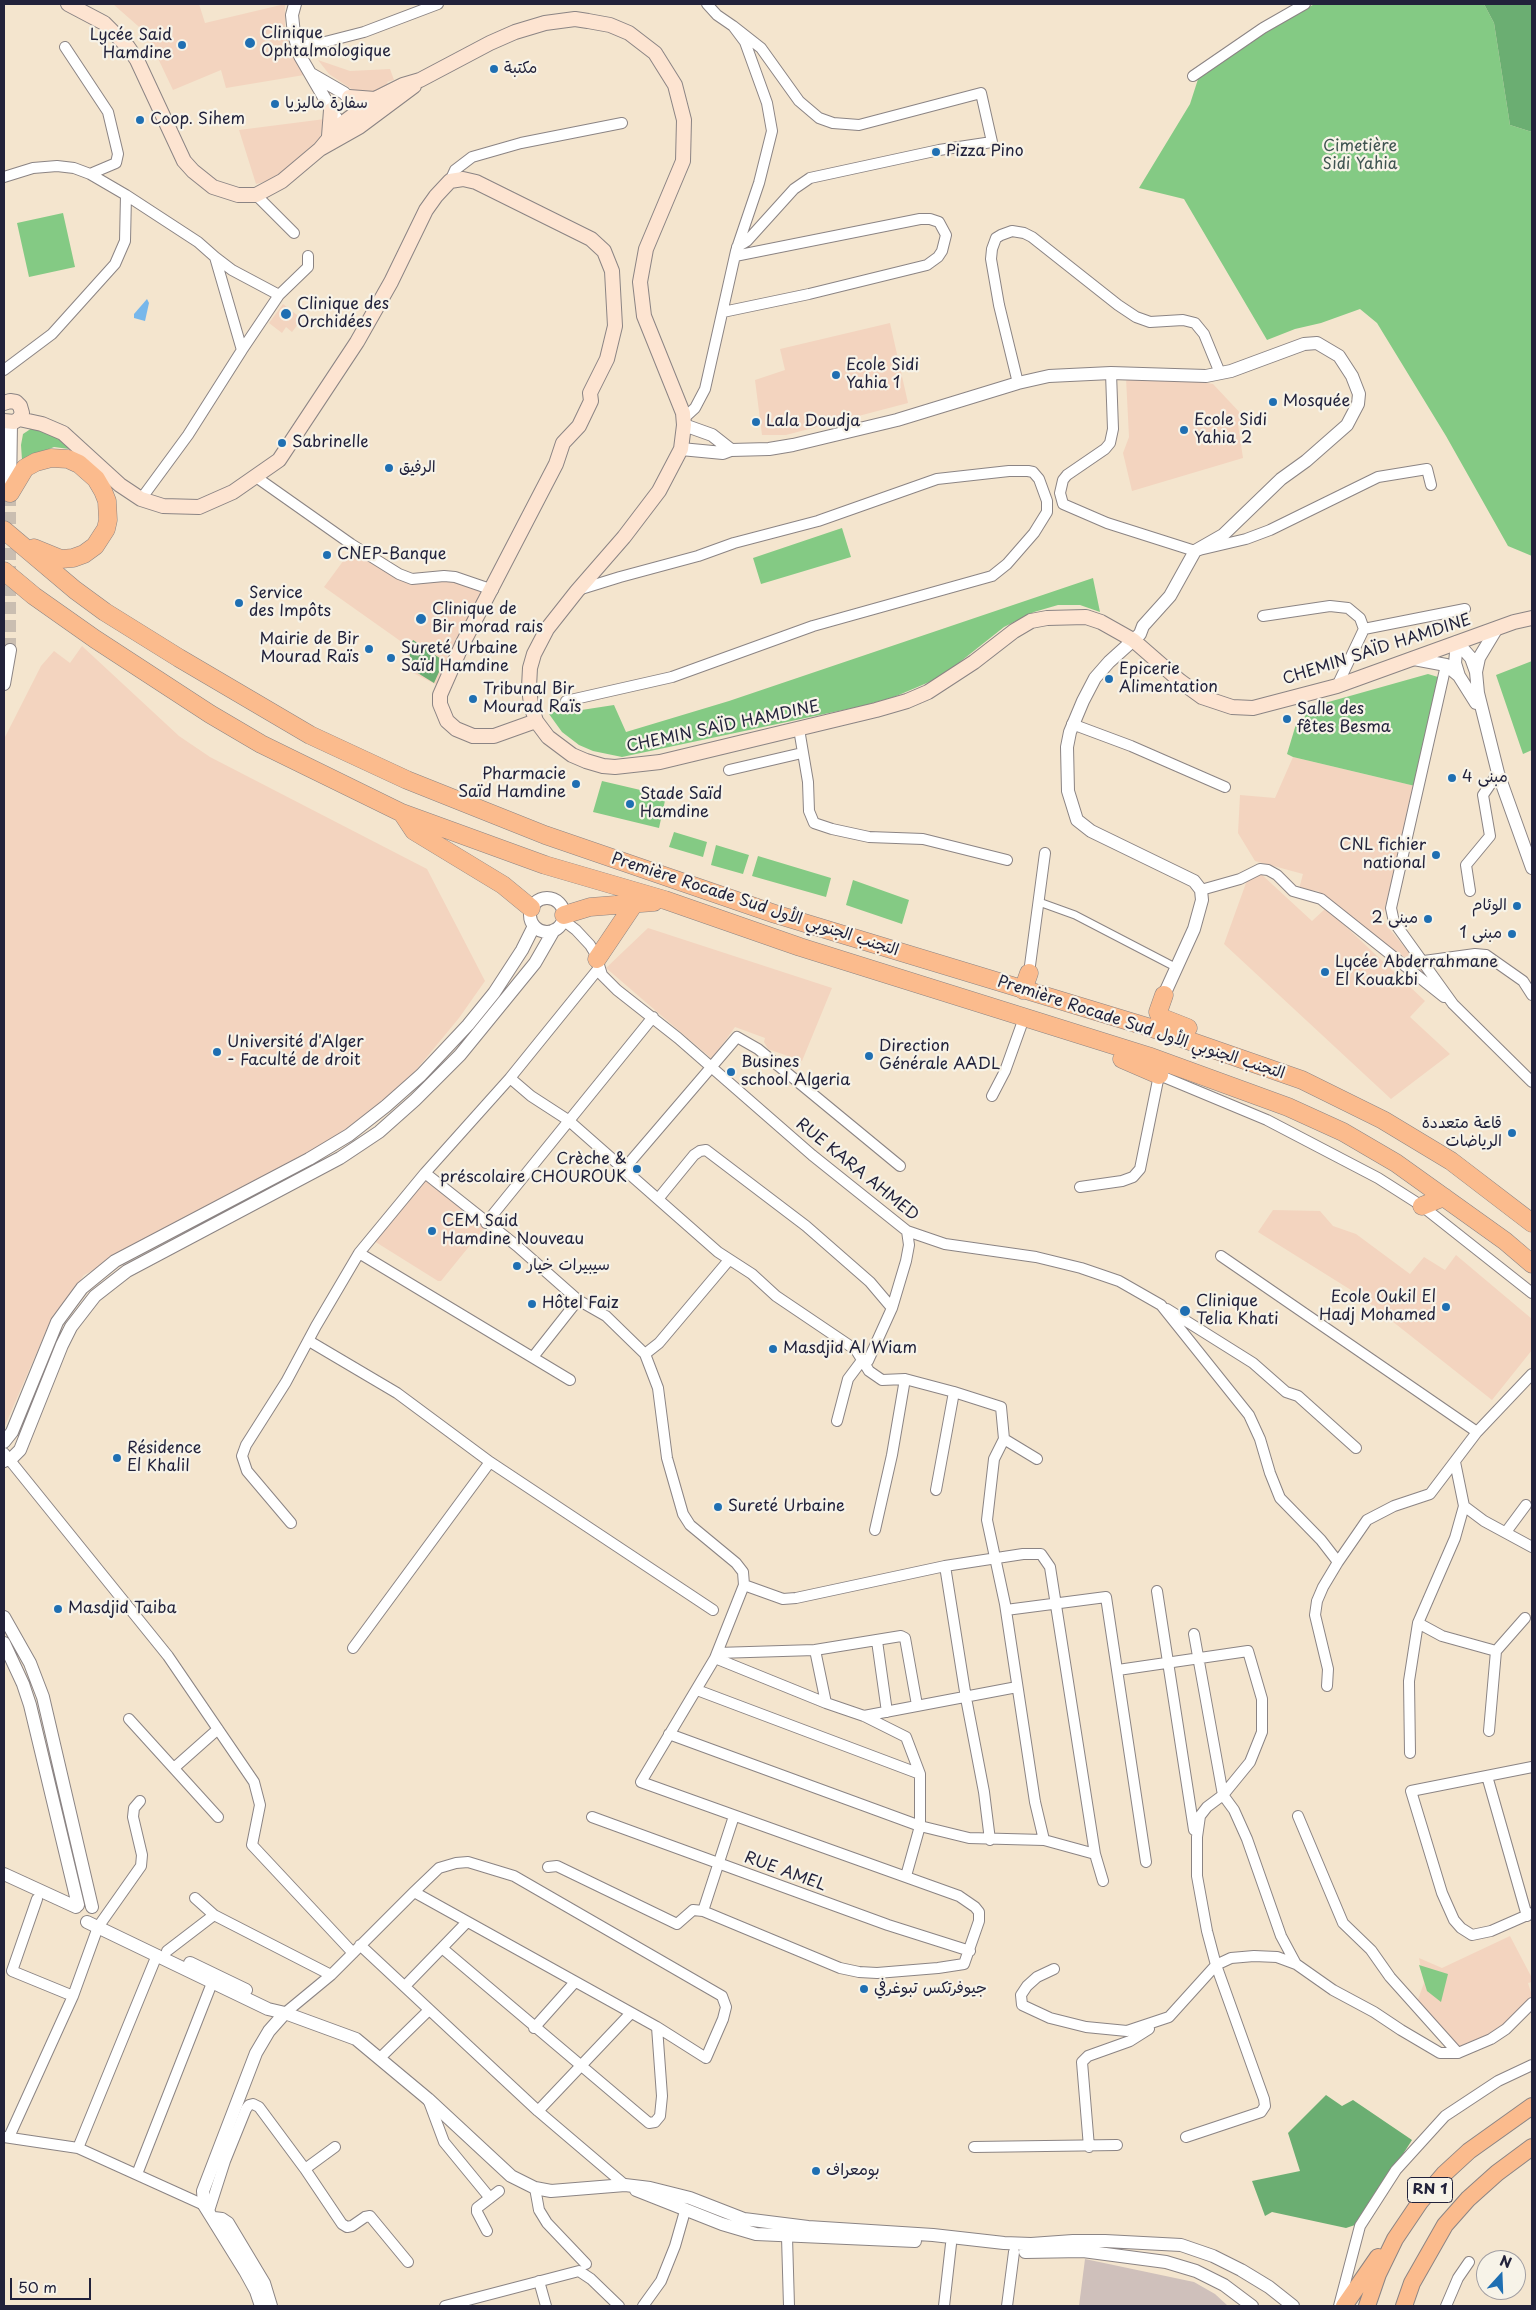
<!DOCTYPE html>
<meta charset="utf-8">
<style>
body{margin:0}
#map{position:relative;width:1536px;height:2310px;overflow:hidden;background:#f4e5ce;font-family:"Playpen Sans",sans-serif}
canvas{display:block}
.frame{position:absolute;inset:0;border:5px solid #22223b;pointer-events:none}
.north{position:absolute;left:1476px;top:2250px;width:50px;height:50px;box-sizing:border-box;background:#f7f3e8;border:1px solid #a29fa3;border-radius:50%;rotate:20deg;font-size:14px;font-weight:700;line-height:20px;text-align:center;color:#22223b}
.north::after{content:'';display:block;margin:auto;width:18px;height:22px;background:#1f6fb2;clip-path:polygon(50% 0,100% 100%,50% 72%,0 100%)}
.scale{position:absolute;left:10px;top:2278px;width:81px;height:22px;box-sizing:border-box;border:2px solid #22223b;border-top:0;padding-left:6px;font-size:15px;line-height:18px;white-space:nowrap;color:#22223b;-webkit-text-stroke:4px #f7f3e8;paint-order:stroke}
</style>
<div id="map">
<canvas width="1536" height="2310"></canvas>
<div class="frame"></div>
<div class="north">N</div>
<div class="scale">50 m</div>
</div>
<script>
const g = document.querySelector('canvas').getContext('2d');
g.lineJoin = 'round';
function fill(path, color) { g.fillStyle = color; g.fill(path, 'evenodd'); }
const shape = rows => new Path2D(rows.map(r => 'M' + r).join(''));
function trace(path, color, width, dash) { g.strokeStyle = color; g.lineWidth = width; g.lineCap = dash ? 'butt' : 'round'; g.setLineDash(dash || []); g.stroke(path); }
function write(font, color, halo, rows, align = 'center') {
  g.font = font + ' "Playpen Sans","Playpen Sans Arabic",sans-serif'; g.lineWidth = 4.5; g.setLineDash([]); g.textBaseline = 'middle'; g.strokeStyle = halo; g.fillStyle = color; for (const [text, x, y, turn = 0] of rows) {
    g.save(); g.translate(x, y); g.rotate((+turn || 0) * Math.PI / 180); g.textAlign = isNaN(turn) ? turn : align; if (halo) g.strokeText(text, 0, 0); g.fillText(text, 0, 0); g.restore();
  }
}
fill(shape([
 [113,4,199,4,205,23,285,4,285,32,292,53,304,75,226,88,221,70,173,90,146,33],
 [318,60,350,71,390,69,394,80,387,82,389,86,384,90,368,93,353,90,329,74],
 [325,119,319,141,315,146,307,150,277,179,256,184,239,130],
 [283,304,302,319,292,332,286,327,282,333,269,323],
 [890,323,908,403,786,435,762,435,755,380,785,370,780,349],
 [1126,378,1188,379,1213,384,1244,417,1238,424,1243,458,1132,491,1123,453,1129,437],
 [352,549,408,582,455,581,486,593,439,686,409,671,406,645,324,587],
 [82,646,179,736,210,757,427,869,485,981,459,1018,402,1087,325,1144,84,1275,50,1322,4,1428,4,739,41,666,54,651,70,663],
 [1293,757,1415,786,1382,920,1431,979,1430,982,1318,891,1299,889,1303,874,1255,861,1238,833,1240,795,1275,798],
 [1260,873,1312,921,1326,908,1425,1001,1410,1017,1450,1054,1391,1099,1224,944,1246,883,1248,879],
 [648,928,832,988,802,1061,768,1049,764,1042,765,1038,735,1027,712,1059,606,968],
 [427,1174,489,1222,441,1281,438,1281,374,1241],
 [1273,1210,1320,1211,1333,1226,1356,1234,1410,1274,1424,1257,1445,1270,1456,1255,1532,1319,1532,1350,1492,1400,1359,1295,1258,1232],
 [1510,1936,1532,1978,1532,1982,1528,1983,1532,1996,1494,2035,1461,2049,1417,2002,1424,1983,1419,1958,1442,1968]
]), '#f3d4bf');
fill(shape([
 [1085,2259,1194,2282,1215,2294,1228,2306,1079,2306]
]), '#cfc0bb');
fill(shape([
 [1315,4,1484,4,1494,23,1510,125,1532,132,1532,556,1508,546,1446,436,1377,323,1360,309,1321,323,1295,329,1267,340,1184,199,1139,188,1190,104,1200,73,1294,14],
 [63,213,75,267,29,277,17,223],
 [32,428,58,435,77,450,54,447,22,460,21,445,23,434],
 [842,528,851,557,761,584,753,558],
 [1093,578,1100,612,1080,605,1058,605,1034,612,1004,627,941,677,894,697,862,706,622,757,593,751,579,745,562,732,549,714,566,707,575,711,614,705,626,732,729,701],
 [1532,661,1532,750,1523,754,1496,675],
 [1428,674,1438,677,1415,786,1293,757,1287,754,1297,721,1303,723,1307,708],
 [602,781,666,796,659,828,593,812],
 [674,832,707,842,703,857,669,847],
 [716,845,749,855,743,874,711,865],
 [758,856,831,878,826,897,752,876],
 [853,880,909,900,902,924,846,905],
 [1419,1965,1448,1974,1441,2002,1427,1991]
]), '#84ca84');
fill(shape([
 [1484,4,1532,4,1532,132,1510,125,1494,23],
 [413,640,444,661,434,683,416,672,411,667,409,649],
 [1326,2095,1342,2106,1353,2100,1412,2140,1358,2224,1346,2228,1272,2212,1265,2216,1252,2181,1300,2171,1288,2133]
]), '#6bae72');
fill(shape([
 [147,299,149,303,145,321,134,318,134,314]
]), '#77b7eb');
trace(shape([
 [10,650,10,493]
]), '#cabeb1', 12, [12, 6]);
const pedestrian = shape([
 [1039,902,1075,915,1177,968]
]);
const minor = shape([
 [733,26,761,48,799,101,819,118,833,123,859,125,981,93,992,142,939,150,810,178,794,189,747,241,737,247],
 [297,46,325,42,364,32,438,4],
 [65,47,108,112,118,154,116,163,90,174],
 [1193,76,1263,28,1305,4],
 [4,177,33,168,57,166,74,168,90,174,126,195,198,242,215,257,242,350,188,435,141,499],
 [450,181,455,170,472,157,521,143,622,123],
 [256,195,294,233],
 [215,257,232,270,279,295],
 [723,312,809,294,927,265,938,257,942,251,946,235,939,222,930,219,920,219,735,256],
 [242,350,279,295,308,267,308,256],
 [4,370,52,334,115,264,125,241,126,195],
 [1111,373,1113,429,1110,443,1105,449,1067,475,1063,480,1060,493,1063,504,1107,523,1195,551,1246,539,1270,530,1378,477,1427,469,1431,485],
 [1018,383,999,305,991,259,992,249,996,238,1001,235,1012,231,1024,233,1032,237,1118,305,1136,317,1150,322,1183,320,1195,323,1204,334,1220,373],
 [683,419,695,408,705,389,736,251,759,183,772,131,767,103,745,42,733,26,717,15,707,4],
 [256,477,351,544,399,574,412,579,444,576,455,577,493,590],
 [1263,616,1330,606,1348,608,1360,618,1364,629,1337,686],
 [1364,629,1465,609],
 [1446,665,1391,908,1394,922,1453,1004,1532,1082],
 [566,701,672,677,813,626,992,576,1007,564,1034,533,1047,512,1047,501,1039,479,1033,472,1028,471,1009,471,937,479,818,521,734,543,698,556,620,577,578,590],
 [1072,724,1131,746,1225,787],
 [799,729,808,782,809,811,814,823,832,829,869,837,923,839,1007,860],
 [729,770,802,753],
 [1201,890,1240,879,1260,869,1268,870,1277,875,1293,891,1321,899,1444,997],
 [1470,891,1466,865,1490,836,1483,795,1498,773],
 [563,920,576,930,590,945,596,955,602,975,617,990,678,1038,812,1155,907,1231,945,1244,1036,1257,1081,1268,1119,1281,1161,1305,1249,1415,1260,1439,1270,1473,1280,1498,1321,1540,1338,1562,1367,1520,1394,1506,1430,1494,1477,1432,1532,1374],
 [1424,961,1475,954,1486,955,1523,981,1532,995],
 [1029,973,1045,853],
 [510,1078,531,1096,568,1120,718,1252,752,1274,776,1296,856,1350,869,1371,882,1380,905,1379,954,1392,1001,1407,1004,1439,994,1459,987,1520,1005,1604,1035,1802,1044,1840],
 [992,1096,1005,1071,1024,1018],
 [624,1169,737,1037,758,1049,900,1166],
 [425,1173,517,1246,578,1300,606,1316,645,1354,658,1388,667,1458,683,1514,690,1525,736,1563,743,1572,744,1585,715,1658,641,1782,959,1896,975,1907,979,1912,979,1921,964,1964,938,1968,877,1973,859,1972,840,1968,703,1911,693,1910,677,1924,557,1866,548,1867],
 [1080,1187,1122,1181,1133,1177,1140,1169,1159,1075,1267,1120,1378,1178,1422,1206,1532,1293],
 [658,1199,694,1155,700,1151,706,1150,806,1226,870,1282,892,1308],
 [486,1223,653,1017],
 [359,1253,570,1380],
 [1221,1256,1477,1432],
 [1167,1309,1253,1363,1286,1392,1298,1396,1356,1448],
 [309,1341,397,1393,490,1462,713,1610],
 [645,1354,659,1343,729,1260],
 [533,1357,578,1300],
 [837,1421,848,1379,863,1359,868,1361,892,1308,906,1261,909,1245,907,1231],
 [1004,1439,1037,1459],
 [4,1453,168,1656,254,1782,260,1805,252,1845,353,1953],
 [936,1490,954,1392],
 [1464,1506,1484,1521,1532,1547],
 [291,1523,247,1471,242,1456,246,1445,286,1382,316,1326,359,1253,425,1173,510,1078,599,968],
 [875,1530,892,1455,905,1379],
 [1506,1532,1526,1505],
 [945,1566,966,1698,984,1792,990,1840],
 [744,1585,783,1599,796,1598,945,1566,1023,1554,1041,1554,1050,1567,1095,1854,1103,1881],
 [1157,1591,1194,1830],
 [1006,1610,1106,1597,1146,1862],
 [1418,1623,1442,1636,1496,1651],
 [1194,1634,1223,1795,1234,1810,1247,1839,1281,1936,1296,1964],
 [877,1641,887,1712],
 [353,1648,490,1462],
 [815,1650,826,1703],
 [717,1653,815,1650,901,1636,905,1638,917,1705],
 [715,1658,826,1703,864,1716,906,1737,920,1774,920,1826,906,1876],
 [1118,1670,1248,1651,1262,1699,1262,1732,1250,1762,1223,1795,1207,1807,1200,1816,1197,1837,1197,1876,1207,1931,1216,1965,1264,2099,1265,2106,1261,2112,1186,2137],
 [1327,1686,1328,1669,1315,1615,1317,1601,1323,1587,1338,1562],
 [697,1690,920,1774],
 [864,1716,1017,1687],
 [129,1719,218,1817],
 [1489,1731,1496,1651,1525,1618],
 [669,1734,920,1826,969,1838,1044,1840,1095,1854],
 [1410,1753,1409,1681,1418,1623,1455,1538,1464,1506,1455,1462],
 [1532,1767,1411,1791,1442,1893,1454,1920,1461,1928,1472,1935,1491,1931,1532,1913],
 [174,1768,218,1729],
 [1487,1776,1527,1916],
 [1298,1816,1343,1923,1371,1950,1390,1977,1458,2053],
 [592,1817,888,1925,970,1951],
 [195,1898,214,1915,331,1975],
 [37,1899,12,1971,73,1996],
 [703,1911,734,1816],
 [360,1945,538,2111,625,2185],
 [442,1948,649,2123,655,2122,660,2116,662,2096,657,2027],
 [167,1951,214,1915],
 [1054,1969,1037,1977,1027,1986,1021,1995,1022,2005,1050,2018,1086,2027,1127,2031,1169,2017,1216,1965,1231,1958,1254,1956,1277,1957,1296,1964,1333,1990,1374,2012,1401,2030,1440,2053,1458,2053,1491,2039,1506,2029,1532,2003],
 [405,1986,467,1922],
 [285,2013,331,1975,414,1892,439,1868,456,1863,468,1862,514,1876,722,1996,726,2007,723,2019,706,2058,657,2027,414,1892],
 [534,2028,575,1982],
 [381,2057,429,2010],
 [428,2099,444,2142,490,2198],
 [538,2111,631,2013],
 [4,2137,78,2148,204,2205],
 [9,2137,73,1996,98,1927,141,1866,142,1855,133,1817,134,1808,140,1801],
 [974,2147,1117,2145],
 [1089,2147,1082,2062,1088,2056,1130,2041,1149,2029],
 [78,2148,157,1955],
 [305,2169,335,2147],
 [137,2174,212,1983],
 [535,2188,539,2210,547,2223,586,2264],
 [209,2211,225,2161,246,2109,249,2105,253,2104,259,2107,305,2169,342,2224,347,2227,352,2226,365,2217,370,2216,408,2262],
 [487,2231,477,2212,477,2208,499,2191],
 [787,2237,789,2306],
 [539,2281,546,2306],
 [445,2306,579,2271,591,2279,619,2306],
 [643,2306,661,2281,675,2246,685,2211],
 [944,2306,951,2244],
 [1007,2306,1014,2252],
 [1339,2306,1360,2226,1396,2170,1445,2116,1498,2081,1532,2065],
 [1446,2306,1458,2278,1469,2262]
]);
const tertiary = shape([
 [295,4,292,15,294,34,300,56,336,118],
 [311,74,344,93,368,118],
 [684,425,712,435,731,450],
 [681,449,723,453,731,450,769,449,793,445,897,420,1018,383,1049,376,1111,373,1206,376,1231,371,1304,344,1317,343,1339,356,1352,376,1359,394,1358,404,1347,425,1306,461,1281,479,1223,535,1195,551,1170,596,1143,626,1140,634,1109,662,1095,678,1083,701,1070,732,1067,747,1068,791,1077,820,1091,831,1194,881,1201,890,1202,900,1194,929,1164,995],
 [10,491,11,423],
 [1497,628,1479,658,1476,672,1478,693,1498,773,1532,868],
 [1457,642,1471,658,1476,672],
 [1457,642,1455,663,1459,676],
 [1414,659,1446,665,1459,676,1476,703],
 [4,684,10,650],
 '530 915a17 17 0 1 1 34 0a17 17 0 1 1-34 0Z',
 [4,1442,12,1432,57,1322,82,1288,115,1261,309,1159,349,1135,386,1106,421,1075,468,1025,494,993,522,950,534,926],
 [4,1461,13,1457,20,1450,62,1345,71,1327,95,1296,127,1271,340,1158,379,1132,415,1100,460,1055,535,963,554,930],
 [4,1617,30,1663,43,1697,92,1907],
 [4,1643,23,1684,30,1705,78,1905],
 [4,1874,76,1907],
 [87,1922,268,2009,285,2013,356,2039,428,2099,511,2176,535,2188,551,2191,625,2185,650,2188,690,2198,744,2219,808,2227,933,2235,1004,2243,1031,2244,1073,2241,1105,2241,1181,2245,1213,2256,1241,2270,1269,2287,1293,2306],
 [190,1963,246,1990],
 [636,2190,722,2224,756,2234,915,2241],
 [214,2218,222,2219,228,2223,264,2283,271,2306],
 [1025,2252,1083,2251,1166,2262,1196,2271,1224,2285,1252,2306],
 [261,2306,256,2291,245,2271,204,2205,203,2191,256,2053,269,2031,285,2013]
]);
const secondary = shape([
 [68,4,104,23,128,47,137,60,184,161,193,171,213,187,238,195,256,195,282,181,320,149,359,127,414,86],
 [349,97,375,99],
 [329,136,331,110],
 [320,149,340,125,375,99,403,85,420,80,490,43,515,32,545,23,575,19,588,21,610,25,629,33,655,53,675,85,684,120,683,161,646,249,640,282,644,316,683,413,684,425,681,449,659,491,624,537,577,591,547,629,534,654,530,668,529,687,531,705,536,721,548,737,572,755,586,761,603,766,615,767,660,762,876,710,907,701,928,692,974,662,1014,631,1031,621,1047,618,1086,617,1101,622,1133,640,1180,681,1202,697,1232,707,1253,708,1337,686,1514,622,1532,618],
 [4,403,10,401,16,402,20,406,22,413,19,419,14,422,4,421],
 [19,419,42,424,63,433,120,485,141,499,163,506,199,507,233,492,279,460,357,342,391,282,426,210,436,196,450,181,463,179,476,182,591,239,604,251,612,271,615,326,607,359,590,393,591,401,579,426,563,443,556,464,462,645,440,695,440,704,447,721,456,729,473,736,494,736,536,721]
]);
const trunk = shape([
 [1344,2306,1378,2257],
 [1367,2306,1378,2274,1395,2239,1420,2202,1444,2174,1469,2151,1532,2106],
 [1404,2306,1412,2283,1445,2225,1468,2199,1497,2173,1532,2147]
]);
const motorway = shape([
 [10,493,25,468,36,462,51,458,68,459,79,464,96,479,103,491,107,501,108,520,106,529,95,546,84,554,73,558,61,559,34,548],
 [4,530,75,590,105,612,179,658,310,735,407,780,545,835,775,914,1161,1031,1302,1080,1383,1120,1451,1161,1532,1223],
 [4,571,34,596,95,639,210,714,261,744,402,813,545,865,665,900,800,947,1148,1056,1288,1107,1343,1132,1396,1163,1505,1241,1532,1264],
 [402,813,414,831,503,885,531,908],
 [564,915,590,907,654,902],
 [597,959,634,904],
 [1023,990,1029,973],
 [1164,995,1158,1012,1160,1017,1188,1028],
 [1122,1059,1159,1075],
 [1422,1206,1444,1197]
]);
trace(pedestrian, '#8b8484', 9);
trace(minor, '#8b8484', 12);
trace(tertiary, '#8b8484', 14);
trace(secondary, '#8b8484', 16);
trace(trunk, '#8b8484', 18);
trace(motorway, '#8b8484', 19);
trace(pedestrian, '#fff', 7);
trace(minor, '#fff', 10);
trace(tertiary, '#fff', 12);
trace(secondary, '#fde4d1', 14);
trace(trunk, '#fbbb8d', 16);
trace(motorway, '#fbbb8d', 18);
for (const [x, y, r, color] of [
 [250,43,6,"#1f6fb2"],
 [182,45,5,"#1f6fb2"],
 [494,69,5,"#1f6fb2"],
 [275,104,5,"#1f6fb2"],
 [140,120,5,"#1f6fb2"],
 [936,152,5,"#1f6fb2"],
 [286,314,6,"#1f6fb2"],
 [836,375,5,"#1f6fb2"],
 [1273,402,5,"#1f6fb2"],
 [756,422,5,"#1f6fb2"],
 [1184,430,5,"#1f6fb2"],
 [282,443,5,"#1f6fb2"],
 [389,468,5,"#1f6fb2"],
 [327,555,5,"#1f6fb2"],
 [239,603,5,"#1f6fb2"],
 [421,619,6,"#1f6fb2"],
 [369,649,5,"#1f6fb2"],
 [391,658,5,"#1f6fb2"],
 [1109,679,5,"#1f6fb2"],
 [473,699,5,"#1f6fb2"],
 [1287,719,5,"#1f6fb2"],
 [1452,778,5,"#1f6fb2"],
 [576,784,5,"#1f6fb2"],
 [630,804,5,"#1f6fb2"],
 [1436,855,5,"#1f6fb2"],
 [1517,906,5,"#1f6fb2"],
 [1428,919,5,"#1f6fb2"],
 [1512,934,5,"#1f6fb2"],
 [1325,972,5,"#1f6fb2"],
 [217,1052,5,"#1f6fb2"],
 [869,1056,5,"#1f6fb2"],
 [731,1072,5,"#1f6fb2"],
 [1512,1133,5,"#1f6fb2"],
 [637,1169,5,"#1f6fb2"],
 [432,1231,5,"#1f6fb2"],
 [517,1266,5,"#1f6fb2"],
 [532,1304,5,"#1f6fb2"],
 [1446,1307,5,"#1f6fb2"],
 [1185,1311,6,"#1f6fb2"],
 [773,1349,5,"#1f6fb2"],
 [117,1458,5,"#1f6fb2"],
 [718,1507,5,"#1f6fb2"],
 [58,1609,5,"#1f6fb2"],
 [864,1989,5,"#1f6fb2"],
 [816,2171,5,"#1f6fb2"]
]) { const dot = new Path2D(); dot.arc(x, y, r, 0, 2 * Math.PI); g.fillStyle = color; g.fill(dot); trace(dot, '#f7f3e8', 2); }
for (const [x, y, w] of [
 [1430,2190,45]
]) { const box = new Path2D(); box.roundRect(x - w / 2, y - 12.5, w, 25, 4); g.fillStyle = '#f7f3e8'; g.fill(box); trace(box, '#22223b', 1); }
write('bold 15px', '#22223b', null, [
 ["RN 1",1430,2190]
]);
write('16px', '#22223b', '#f7f3e8', [
 ["Clinique",261,34],
 ["Ophtalmologique",261,52],
 ["Lycée Said",172,36,"right"],
 ["Hamdine",172,54,"right"],
 ["مكتبة",504,69],
 ["سفارة ماليزيا",285,104],
 ["Coop. Sihem",150,120],
 ["Pizza Pino",946,152],
 ["Clinique des",297,305],
 ["Orchidées",297,323],
 ["Ecole Sidi",846,366],
 ["Yahia 1",846,384],
 ["Mosquée",1283,402],
 ["Ecole Sidi",1194,421],
 ["Yahia 2",1194,439],
 ["Lala Doudja",766,422],
 ["Sabrinelle",292,443],
 ["الرفيق",399,468],
 ["CNEP-Banque",337,555],
 ["Service",249,594],
 ["des Impôts",249,612],
 ["Clinique de",432,610],
 ["Bir morad rais",432,628],
 ["Mairie de Bir",359,640,"right"],
 ["Mourad Raïs",359,658,"right"],
 ["Sureté Urbaine",401,649],
 ["Saïd Hamdine",401,667],
 ["Epicerie",1119,670],
 ["Alimentation",1119,688],
 ["Tribunal Bir",483,690],
 ["Mourad Raïs",483,708],
 ["Salle des",1297,710],
 ["fêtes Besma",1297,728],
 ["Pharmacie",566,775,"right"],
 ["Saïd Hamdine",566,793,"right"],
 ["مبنى 4",1462,778],
 ["Stade Saïd",640,795],
 ["Hamdine",640,813],
 ["CNL fichier",1426,846,"right"],
 ["national",1426,864,"right"],
 ["الوئام",1507,906,"right"],
 ["مبنى 2",1418,919,"right"],
 ["مبنى 1",1502,934,"right"],
 ["Lycée Abderrahmane",1335,963],
 ["El Kouakbi",1335,981],
 ["Université d'Alger",227,1043],
 ["- Faculté de droit",227,1061],
 ["Direction",879,1047],
 ["Générale AADL",879,1065],
 ["Busines",741,1063],
 ["school Algeria",741,1081],
 ["قاعة متعددة",1502,1124,"right"],
 ["الرياضات",1502,1142,"right"],
 ["Crèche &",627,1160,"right"],
 ["préscolaire CHOUROUK",627,1178,"right"],
 ["CEM Said",442,1222],
 ["Hamdine Nouveau",442,1240],
 ["سيبيرات خيار",527,1266],
 ["Ecole Oukil El",1436,1298,"right"],
 ["Hadj Mohamed",1436,1316,"right"],
 ["Clinique",1196,1302],
 ["Telia Khati",1196,1320],
 ["Hôtel Faiz",542,1304],
 ["Masdjid Al Wiam",783,1349],
 ["Résidence",127,1449],
 ["El Khalil",127,1467],
 ["Sureté Urbaine",728,1507],
 ["Masdjid Taiba",68,1609],
 ["جيوفرتكس تبوغرفي",874,1989],
 ["بومعراف",826,2171]
], 'left');
write('16px', '#3f5451', '#f7f3e8', [
 ["Cimetière",1360,147],
 ["Sidi Yahia",1360,165]
]);
write('16px', '#22223b', '#f7f3e8', [
 ["CHEMIN SAÏD HAMDINE",1377,650,-18],
 ["CHEMIN SAÏD HAMDINE",723,727,-12],
 ["Première Rocade Sud التجنب الجنوبي الأول",755,905,18],
 ["Première Rocade Sud التجنب الجنوبي الأول",1141,1028,18],
 ["RUE KARA AHMED",857,1170,39],
 ["RUE AMEL",785,1872,20]
]);
</script>
